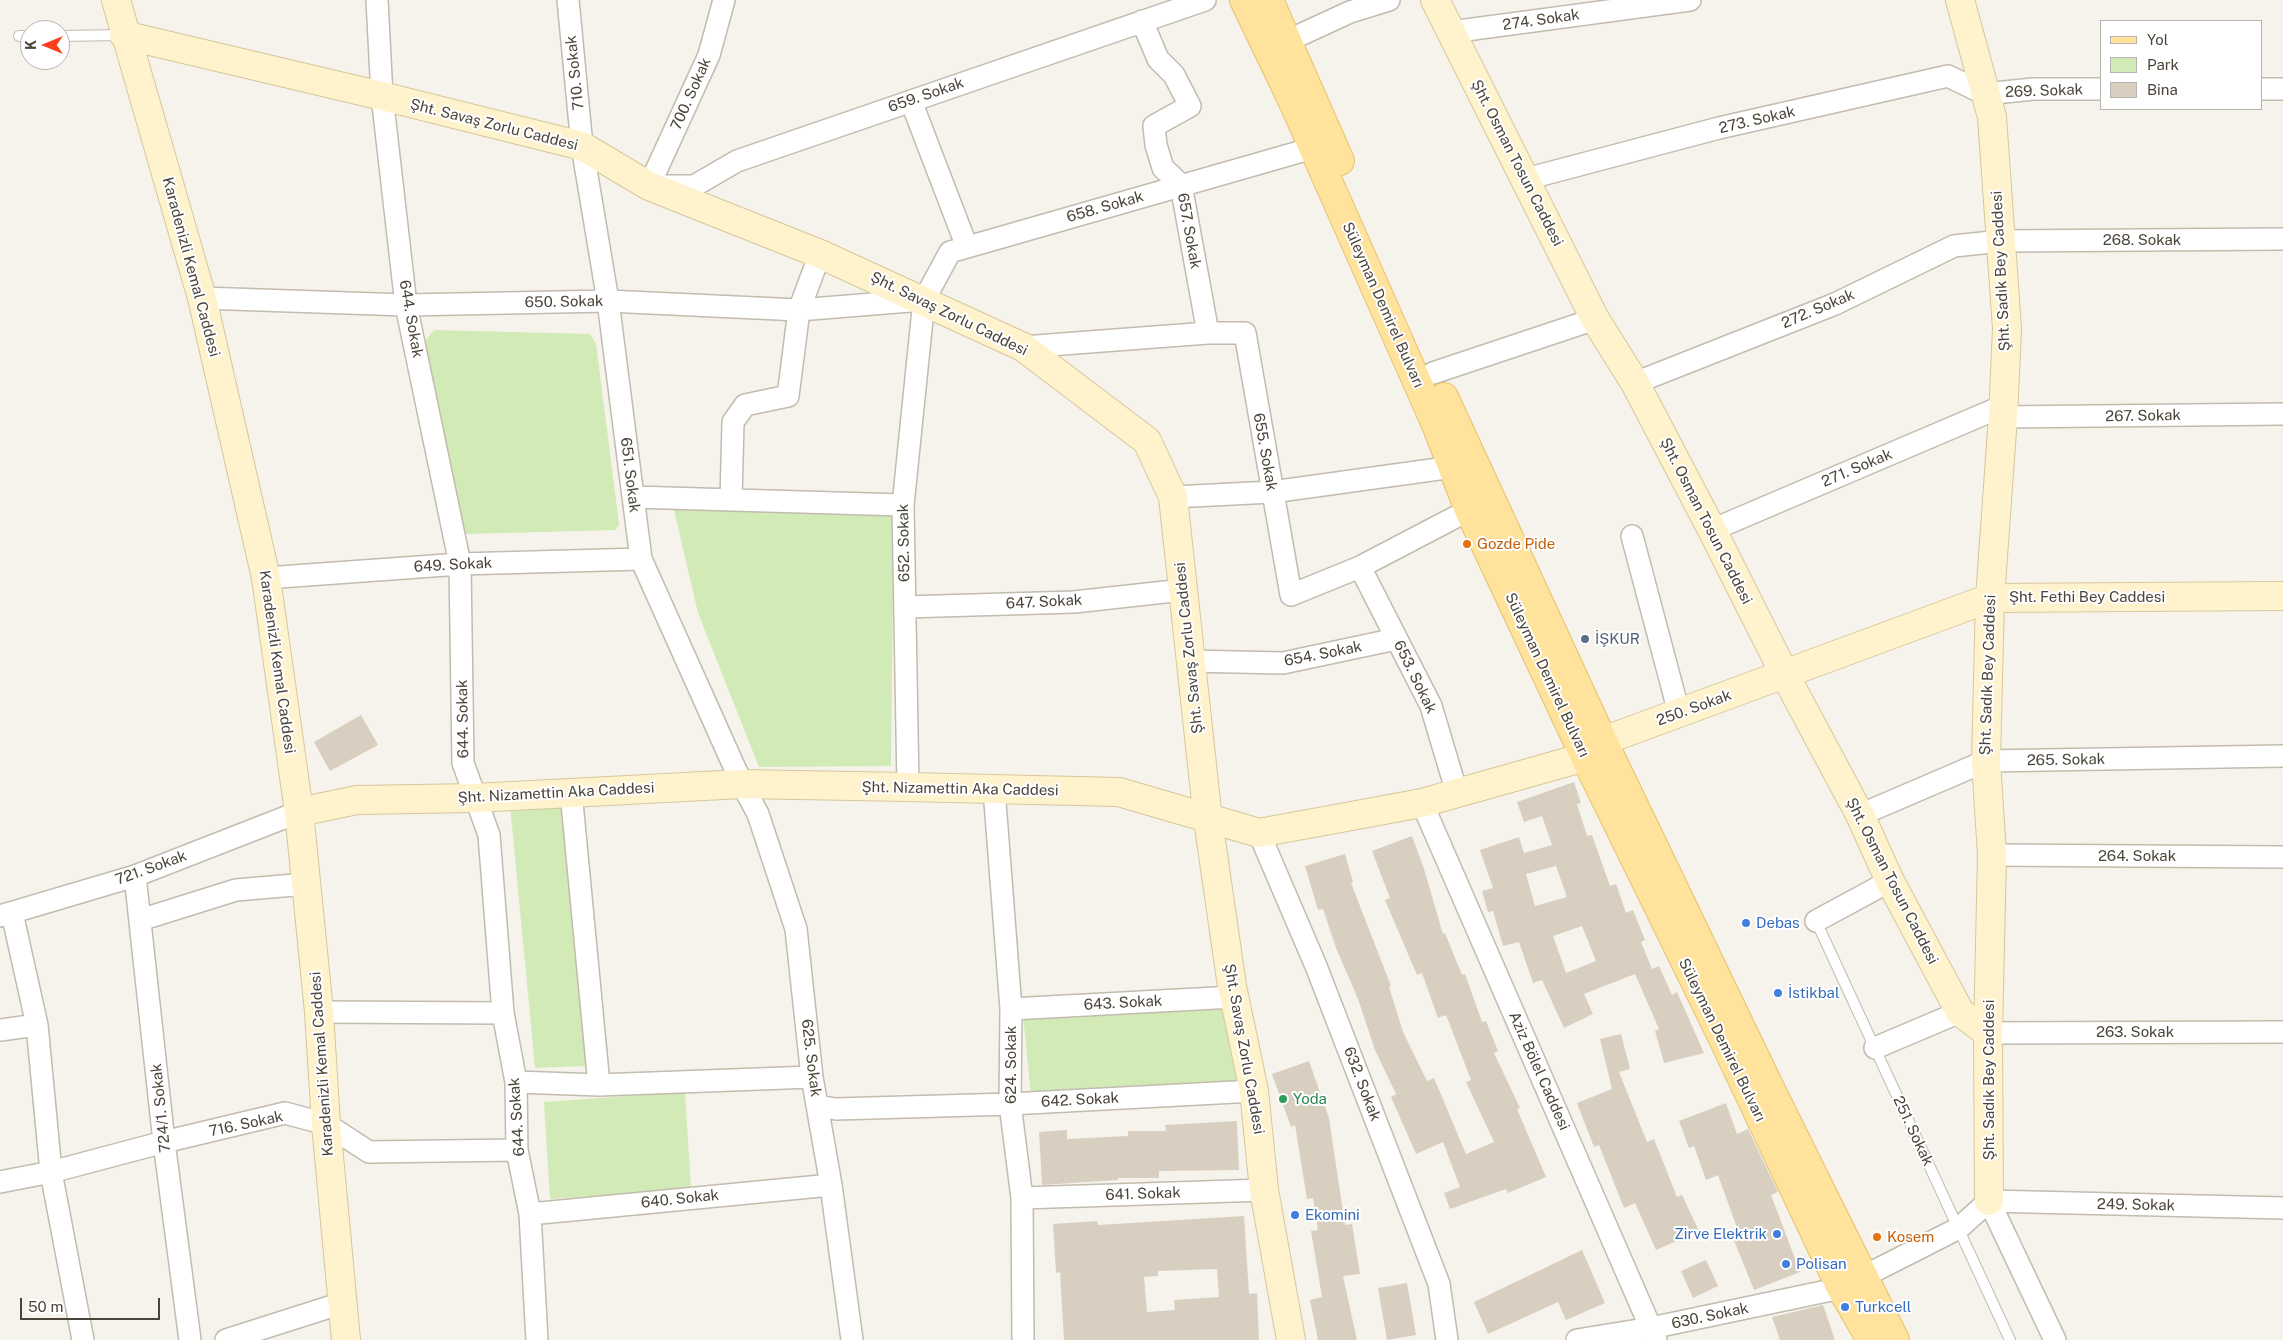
<!DOCTYPE html>
<meta charset="utf-8">
<style>
body{margin:0}
#map{position:relative;width:2283px;height:1340px;overflow:hidden;background:#f6f3ec;font-family:"Public Sans",sans-serif}
canvas{display:block}
.legend{position:absolute;left:2100px;top:20px;width:162px;height:90px;box-sizing:border-box;background:#fff;border:1px solid #b7b4b0;margin:0;padding:6px 9px;list-style:none;font-size:15px;color:#4b4439}
.legend li{display:flex;align-items:center;gap:10px;height:25px}
.legend b{width:25px;border:1px solid #b7b4b0}
.north{position:absolute;left:20px;top:20px;width:50px;height:50px;box-sizing:border-box;background:#fff;border:1px solid #b7b4b0;border-radius:50%;rotate:270deg;font-size:14px;font-weight:700;line-height:20px;text-align:center;color:#4b4439}
.north::after{content:'';display:block;margin:auto;width:18px;height:22px;background:#fc3f1d;clip-path:polygon(50% 0,100% 100%,50% 72%,0 100%)}
.scale{position:absolute;left:20px;top:1298px;width:140px;height:22px;box-sizing:border-box;border:2px solid #4b4439;border-top:0;padding-left:6px;font-size:15px;line-height:18px;white-space:nowrap;color:#4b4439;-webkit-text-stroke:4px #fff;paint-order:stroke}
</style>
<div id="map">
<canvas width="2283" height="1340"></canvas>
<ul class="legend">
<li><b style="height:6px;background:#ffe39c"></b>Yol</li>
<li><b style="height:14px;background:#d2eab5"></b>Park</li>
<li><b style="height:14px;background:#d8cfc1"></b>Bina</li>
</ul>
<div class="north">K</div>
<div class="scale">50 m</div>
</div>
<script>
const g = document.querySelector('canvas').getContext('2d');
g.lineJoin = 'round';
function fill(path, color) { g.fillStyle = color; g.fill(path, 'evenodd'); }
const shape = rows => new Path2D(rows.map(r => 'M' + r).join(''));
function trace(path, color, width, dash) { g.strokeStyle = color; g.lineWidth = width; g.lineCap = dash ? 'butt' : 'round'; g.setLineDash(dash || []); g.stroke(path); }
function write(font, color, halo, rows, align = 'center') {
  g.font = font + ' "Public Sans",sans-serif'; g.lineWidth = 4; g.setLineDash([]); g.textBaseline = 'middle'; g.strokeStyle = halo; g.fillStyle = color; for (const [text, x, y, turn = 0] of rows) {
    g.save(); g.translate(x, y); g.rotate((+turn || 0) * Math.PI / 180); g.textAlign = isNaN(turn) ? turn : align; if (halo) g.strokeText(text, 0, 0); g.fillText(text, 0, 0); g.restore();
  }
}
fill(shape([
 [434,330,590,334,596,344,619,524,616,530,467,534,460,527,425,341],
 [674,510,894,513,891,766,759,767,698,613],
 [563,802,587,1066,535,1068,510,805],
 [1224,1005,1238,1084,1031,1096,1023,1016],
 [685,1092,691,1189,550,1199,544,1102]
]), '#d2eab5');
fill(shape([
 [361,715,378,745,330,771,314,742],
 [1574,782,1581,803,1577,804,1587,836,1592,835,1610,886,1616,884,1626,913,1633,910,1645,940,1641,942,1652,969,1659,966,1672,995,1677,992,1704,1053,1664,1063,1655,1031,1659,1029,1635,974,1584,994,1593,1014,1564,1028,1542,980,1533,983,1519,942,1503,946,1493,911,1488,912,1482,891,1493,888,1480,850,1519,837,1524,853,1552,845,1542,816,1524,822,1517,802],
 [1556,866,1567,897,1535,906,1526,874],
 [1582,926,1596,961,1566,973,1553,936],
 [1412,836,1424,869,1443,934,1445,933,1462,975,1465,974,1482,1022,1486,1021,1498,1051,1494,1053,1520,1108,1517,1109,1546,1177,1508,1193,1506,1189,1450,1209,1444,1193,1460,1187,1443,1142,1416,1154,1391,1097,1396,1094,1375,1050,1358,999,1336,948,1323,909,1318,910,1305,866,1345,854,1353,882,1351,883,1391,986,1389,987,1403,1032,1427,1081,1434,1078,1466,1154,1494,1142,1466,1082,1471,1080,1446,1015,1438,1018,1422,973,1417,975,1385,900,1390,898,1372,851],
 [1621,1034,1630,1069,1619,1072,1647,1142,1654,1139,1677,1197,1682,1195,1699,1231,1656,1250,1635,1203,1624,1208,1599,1145,1594,1147,1577,1103,1612,1089,1600,1039],
 [1309,1061,1329,1118,1345,1225,1352,1224,1360,1274,1343,1276,1357,1340,1318,1340,1310,1300,1322,1297,1311,1231,1318,1230,1313,1198,1307,1199,1295,1125,1291,1127,1272,1074],
 [1726,1103,1737,1134,1748,1129,1778,1192,1771,1195,1800,1272,1754,1290,1733,1238,1740,1236,1718,1175,1706,1180,1694,1146,1689,1148,1679,1121],
 [1237,1121,1239,1170,1159,1171,1159,1178,1118,1178,1118,1180,1042,1185,1039,1132,1067,1130,1067,1139,1128,1136,1128,1131,1166,1131,1165,1125],
 [1244,1216,1249,1294,1257,1293,1259,1340,1064,1340,1060,1272,1056,1273,1053,1224,1097,1221,1098,1225],
 [1217,1269,1219,1297,1174,1300,1175,1310,1147,1312,1144,1277,1158,1276,1158,1271],
 [1582,1250,1605,1303,1566,1320,1558,1302,1488,1334,1474,1302],
 [1706,1260,1718,1286,1693,1298,1681,1271],
 [1407,1283,1416,1335,1387,1340,1378,1288],
 [1823,1305,1835,1340,1780,1340,1772,1317]
]), '#d8cfc1');
const lane = shape([
 [19,36,30,36],
 [60,36,123,35],
 [1816,921,2010,1340]
]);
const street = shape([
 [377,0,382,96,406,305,460,564,463,763,489,835,503,1013,516,1082,517,1150,530,1214,537,1340],
 [568,0,582,146,608,301,641,559,742,784,758,814,796,929,812,1077,831,1185,852,1340],
 [724,0,709,55,649,186,694,186,737,161,1205,0],
 [1142,21,1158,59,1174,75,1190,106,1154,126,1156,145,1163,168,1181,185,1208,333],
 [1451,32,1690,0],
 [1287,41,1350,12,1389,0],
 [2262,89,2283,89],
 [911,101,967,247],
 [1526,179,1719,128,1948,76,1985,94,2033,89,2102,89],
 [202,298,406,305,608,301,799,310,922,300],
 [1023,347,1208,333,1245,333,1291,595,1360,567,1469,510],
 [1433,373,1595,319],
 [1635,383,1835,304,1954,246,2001,241,2283,239],
 [2003,417,2283,414],
 [633,497,903,505],
 [1173,497,1272,492,1453,467],
 [731,500,733,422,745,405,788,396,799,310,820,254],
 [1712,530,2003,406],
 [1632,536,1679,713],
 [1360,567,1431,706,1457,793],
 [266,578,460,564,641,559],
 [905,607,1074,602,1183,590],
 [1189,661,1283,663,1396,639],
 [908,787,903,505,924,300,950,252,1313,148],
 [994,789,1011,1009,1010,1104,1022,1198,1023,1340],
 [571,792,599,1085],
 [1422,803,1656,1340],
 [1860,815,1986,761,2283,756],
 [1259,833,1316,966,1439,1284,1447,1340],
 [1992,855,2283,857],
 [135,876,164,1142,190,1340],
 [12,913,37,1025,51,1172,83,1340],
 [0,916,135,876,299,812],
 [140,920,236,890,306,884],
 [1816,921,1890,881],
 [1011,1009,1234,997],
 [319,1012,503,1013],
 [0,1030,37,1025],
 [1988,1033,2283,1032],
 [1875,1048,1960,1012],
 [516,1082,599,1085,812,1077],
 [817,1106,836,1109,1010,1104,1254,1091],
 [0,1182,51,1172,164,1142,285,1113,326,1124,369,1152,517,1150],
 [1022,1198,1264,1190],
 [1989,1201,2283,1208],
 [1989,1201,2055,1340],
 [530,1214,831,1185],
 [226,1340,342,1303],
 [1577,1340,1651,1328,1841,1288,1959,1228,1989,1201]
]);
const secondary = shape([
 [116,0,202,298,266,578,299,812,319,1012,326,1124,346,1340],
 [1435,0,1595,319,1635,383,1712,530,1785,675,1860,815,1890,881,1960,1012,1988,1033],
 [1960,0,1992,117,2007,328,2003,417,1990,598,1986,761,1992,855,1988,1033,1989,1201],
 [124,35,382,96,582,146,649,186,820,254,1023,347,1147,441,1173,497,1208,820,1232,986,1254,1091,1264,1190,1291,1340],
 [299,812,357,800,475,798,742,784,908,787,1119,792,1259,833,1422,803,1585,757,1603,741,1990,598,2283,596]
]);
const primary = shape([
 [1244,0,1293,102,1437,427,1469,510,1585,757,1724,1041,1841,1288,1871,1340],
 [1269,0,1340,161],
 [1444,397,1603,741,1771,1090,1895,1340]
]);
trace(lane, '#c2bbae', 12);
trace(street, '#c2bbae', 24);
trace(secondary, '#d6c79b', 30);
trace(primary, '#e6c16a', 30);
trace(lane, '#fff', 10);
trace(street, '#fff', 21);
trace(secondary, '#fff3cd', 28);
trace(primary, '#ffe39c', 28);
for (const [x, y, r, color] of [
 [1467,544,5,"#e8710a"],
 [1585,639,5,"#5c6f8a"],
 [1746,923,5,"#3f7fe0"],
 [1778,993,5,"#3f7fe0"],
 [1283,1099,5,"#2e9e5b"],
 [1295,1215,5,"#3f7fe0"],
 [1777,1234,5,"#3f7fe0"],
 [1877,1237,5,"#e8710a"],
 [1786,1264,5,"#3f7fe0"],
 [1845,1307,5,"#3f7fe0"]
]) { const dot = new Path2D(); dot.arc(x, y, r, 0, 2 * Math.PI); g.fillStyle = color; g.fill(dot); trace(dot, '#fff', 2); }
write('15px', '#4b4439', '#fff', [
 ["274. Sokak",1541,20,-8],
 ["710. Sokak",575,73,-96],
 ["269. Sokak",2044,91,-2],
 ["700. Sokak",691,94,-66],
 ["659. Sokak",926,95,-19],
 ["273. Sokak",1757,120,-13],
 ["Şht. Savaş Zorlu Caddesi",494,125,14],
 ["Şht. Osman Tosun Caddesi",1517,163,63],
 ["658. Sokak",1105,207,-16],
 ["657. Sokak",1189,231,80],
 ["268. Sokak",2142,240],
 ["Karadenizli Kemal Caddesi",191,267,75],
 ["Şht. Sadık Bey Caddesi",2001,271,-93],
 ["650. Sokak",564,302,-1],
 ["Süleyman Demirel Bulvarı",1383,305,66],
 ["272. Sokak",1818,309,-23],
 ["Şht. Savaş Zorlu Caddesi",949,314,26],
 ["644. Sokak",411,319,80],
 ["267. Sokak",2143,416,-1],
 ["655. Sokak",1265,452,80],
 ["271. Sokak",1857,468,-23],
 ["651. Sokak",630,475,83],
 ["Şht. Osman Tosun Caddesi",1706,521,63],
 ["652. Sokak",904,543,-91],
 ["649. Sokak",453,565,-3],
 ["Şht. Fethi Bey Caddesi",2087,597],
 ["647. Sokak",1044,602,-3],
 ["Şht. Savaş Zorlu Caddesi",1189,648,-96],
 ["654. Sokak",1323,654,-11],
 ["Karadenizli Kemal Caddesi",277,662,82],
 ["Süleyman Demirel Bulvarı",1547,675,65],
 ["Şht. Sadık Bey Caddesi",1988,675,-88],
 ["653. Sokak",1415,677,64],
 ["250. Sokak",1694,708,-20],
 ["644. Sokak",463,719,-91],
 ["265. Sokak",2066,760,-1],
 ["Şht. Nizamettin Aka Caddesi",960,789,1],
 ["Şht. Nizamettin Aka Caddesi",556,793,-3],
 ["264. Sokak",2137,856],
 ["721. Sokak",151,868,-20],
 ["Şht. Osman Tosun Caddesi",1892,881,63],
 ["643. Sokak",1123,1003,-3],
 ["263. Sokak",2135,1032],
 ["Süleyman Demirel Bulvarı",1722,1040,64],
 ["Şht. Savaş Zorlu Caddesi",1244,1049,80],
 ["625. Sokak",811,1058,83],
 ["Karadenizli Kemal Caddesi",322,1064,-94],
 ["624. Sokak",1011,1065,-90],
 ["Aziz Bölel Caddesi",1539,1071,66],
 ["Şht. Sadık Bey Caddesi",1989,1080,-90],
 ["632. Sokak",1362,1084,69],
 ["642. Sokak",1080,1100,-3],
 ["724/1. Sokak",161,1108,-96],
 ["644. Sokak",517,1117,-94],
 ["716. Sokak",246,1124,-12],
 ["251. Sokak",1913,1131,65],
 ["641. Sokak",1143,1194,-2],
 ["640. Sokak",680,1199,-6],
 ["249. Sokak",2136,1205,1],
 ["630. Sokak",1710,1316,-12]
]);
write('15px', '#c56008', '#fff', [
 ["Gozde Pide",1477,544],
 ["Kosem",1887,1237]
], 'left');
write('15px', '#4e5e75', '#fff', [
 ["İŞKUR",1595,639]
], 'left');
write('15px', '#366cbe', '#fff', [
 ["Debas",1756,923],
 ["İstikbal",1788,993],
 ["Ekomini",1305,1215],
 ["Zirve Elektrik",1767,1234,"right"],
 ["Polisan",1796,1264],
 ["Turkcell",1855,1307]
], 'left');
write('15px', '#27864d', '#fff', [
 ["Yoda",1293,1099]
], 'left');
</script>
